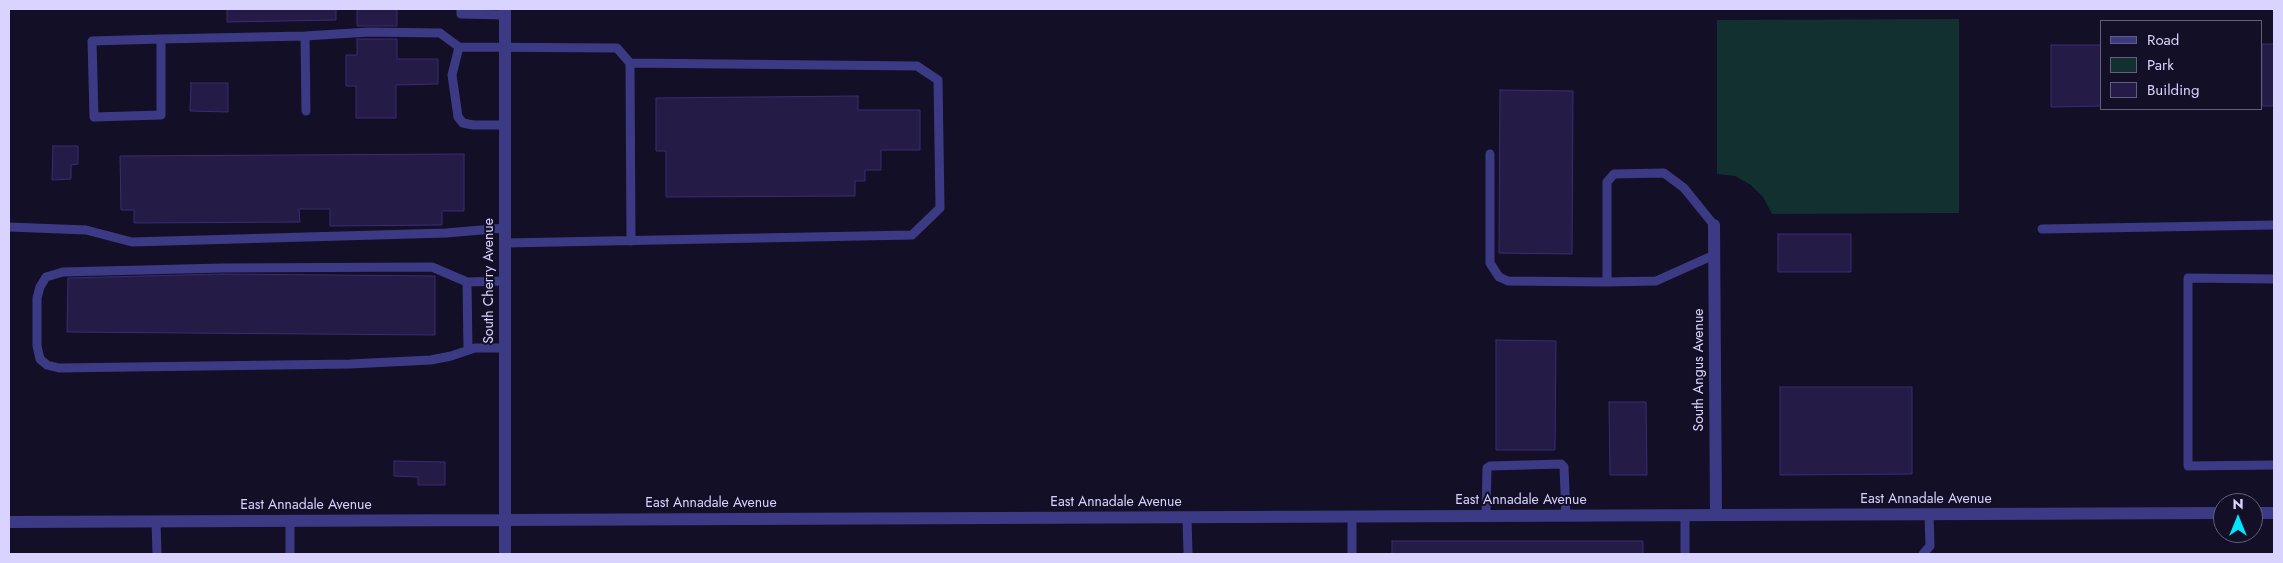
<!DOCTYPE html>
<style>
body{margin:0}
#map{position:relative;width:2283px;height:563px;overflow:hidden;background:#130f26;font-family:Jost,sans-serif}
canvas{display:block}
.frame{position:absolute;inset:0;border:10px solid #d9d4ff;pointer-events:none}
.legend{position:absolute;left:2100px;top:20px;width:162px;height:90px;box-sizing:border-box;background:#130f26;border:1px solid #625e7d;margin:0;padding:6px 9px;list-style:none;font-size:15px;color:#d9d4ff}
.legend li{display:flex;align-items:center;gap:10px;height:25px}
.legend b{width:25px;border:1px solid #625e7d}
.north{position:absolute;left:2213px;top:493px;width:50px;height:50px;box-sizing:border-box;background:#130f26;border:1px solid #625e7d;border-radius:50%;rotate:0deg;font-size:14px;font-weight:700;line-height:20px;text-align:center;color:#d9d4ff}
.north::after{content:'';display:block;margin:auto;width:18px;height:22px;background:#00e5ff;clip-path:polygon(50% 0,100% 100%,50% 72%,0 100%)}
</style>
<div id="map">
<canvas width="2283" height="563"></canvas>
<div class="frame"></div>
<ul class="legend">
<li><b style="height:6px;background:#3d3a85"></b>Road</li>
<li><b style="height:14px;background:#12302f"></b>Park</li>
<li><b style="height:14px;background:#241b47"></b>Building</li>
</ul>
<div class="north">N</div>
</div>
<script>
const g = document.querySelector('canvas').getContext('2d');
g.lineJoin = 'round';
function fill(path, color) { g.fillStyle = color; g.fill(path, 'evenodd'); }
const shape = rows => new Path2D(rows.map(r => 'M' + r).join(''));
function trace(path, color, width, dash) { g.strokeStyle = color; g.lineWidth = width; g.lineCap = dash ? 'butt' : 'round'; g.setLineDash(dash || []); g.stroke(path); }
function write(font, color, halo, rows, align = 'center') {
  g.font = font + ' Jost,sans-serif'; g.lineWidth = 4; g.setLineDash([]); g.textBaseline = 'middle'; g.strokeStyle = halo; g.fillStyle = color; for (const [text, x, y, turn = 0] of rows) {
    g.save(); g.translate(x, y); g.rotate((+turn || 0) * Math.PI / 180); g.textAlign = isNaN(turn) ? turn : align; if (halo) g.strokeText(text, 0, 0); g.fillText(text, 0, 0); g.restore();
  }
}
fill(shape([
 [1959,19,1959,213,1772,214,1763,197,1751,185,1735,176,1717,174,1717,20]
]), '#12302f');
const building = shape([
 [227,9,336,9,336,20,227,22,227,9],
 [357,9,397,9,397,26,357,26,357,9],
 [357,39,397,39,397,59,438,59,438,84,396,85,396,118,356,118,356,86,346,86,346,55,357,55,357,39],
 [2262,44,2274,44,2274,106,2262,106,2262,44],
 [2051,45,2102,45,2102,106,2051,107,2051,45],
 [191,83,228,83,228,112,190,111,191,83],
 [1500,90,1573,91,1572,254,1499,253,1500,90],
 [858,96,858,110,920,110,920,150,881,150,881,170,865,170,865,181,855,181,855,196,666,197,666,151,656,151,656,98,858,96],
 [53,146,78,146,78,164,71,165,71,179,52,180,53,146],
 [464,154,464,211,442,211,442,225,330,226,330,209,299,209,300,222,134,223,134,210,121,210,120,156,464,154],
 [1778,234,1851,234,1851,272,1778,272,1778,234],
 [222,274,435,276,435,335,67,332,68,278,222,274],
 [1496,340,1556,341,1555,450,1496,450,1496,340],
 [1780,387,1912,387,1912,474,1780,475,1780,387],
 [1609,402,1646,402,1647,475,1610,475,1609,402],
 [394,461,445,462,445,485,418,485,418,477,394,476,394,461],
 [1392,541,1643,541,1643,554,1392,554,1392,541]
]);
fill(building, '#241b47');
trace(building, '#3b2d73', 1);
trace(shape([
 [461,9,461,14,505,15],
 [305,36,306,111],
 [161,39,161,115,94,117,92,41,161,39,305,36,369,32,440,33,459,47],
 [630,63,631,241],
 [1490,154,1490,263,1499,277,1508,281,1607,282],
 [1714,225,1684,188,1664,173,1614,174,1607,182,1607,282,1656,281,1714,255],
 [9,227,86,230,132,242,446,233,505,228],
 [2042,229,2274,225],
 [505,243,912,235,940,208,938,80,917,66,630,63,617,48,459,47,452,75,458,117,463,123,473,125,505,125],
 [2274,279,2188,278,2188,466,2274,465],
 [467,282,468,350],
 [505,348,475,348,451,356,431,360,350,364,59,368,47,365,40,359,37,346,37,298,40,287,46,277,63,272,222,268,432,267,467,282,505,281],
 [1486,516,1487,468,1490,466,1561,464,1564,467,1566,516],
 [1685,516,1685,554],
 [1187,517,1188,554],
 [1352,517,1352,554],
 [156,521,157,554],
 [290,521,290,554],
 [1923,554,1930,546,1929,514]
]), '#3d3a85', 9);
trace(shape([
 [1714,225,1716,515],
 [2253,513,2274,513],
 [9,522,2223,513],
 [505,554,505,9]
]), '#3d3a85', 12);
write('14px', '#d9d4ff', '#130f26', [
 ["South Cherry Avenue",490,281,-90],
 ["South Angus Avenue",1700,370,-90],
 ["East Annadale Avenue",1926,500],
 ["East Annadale Avenue",1521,501],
 ["East Annadale Avenue",1116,503],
 ["East Annadale Avenue",711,504],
 ["East Annadale Avenue",306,506]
]);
</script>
